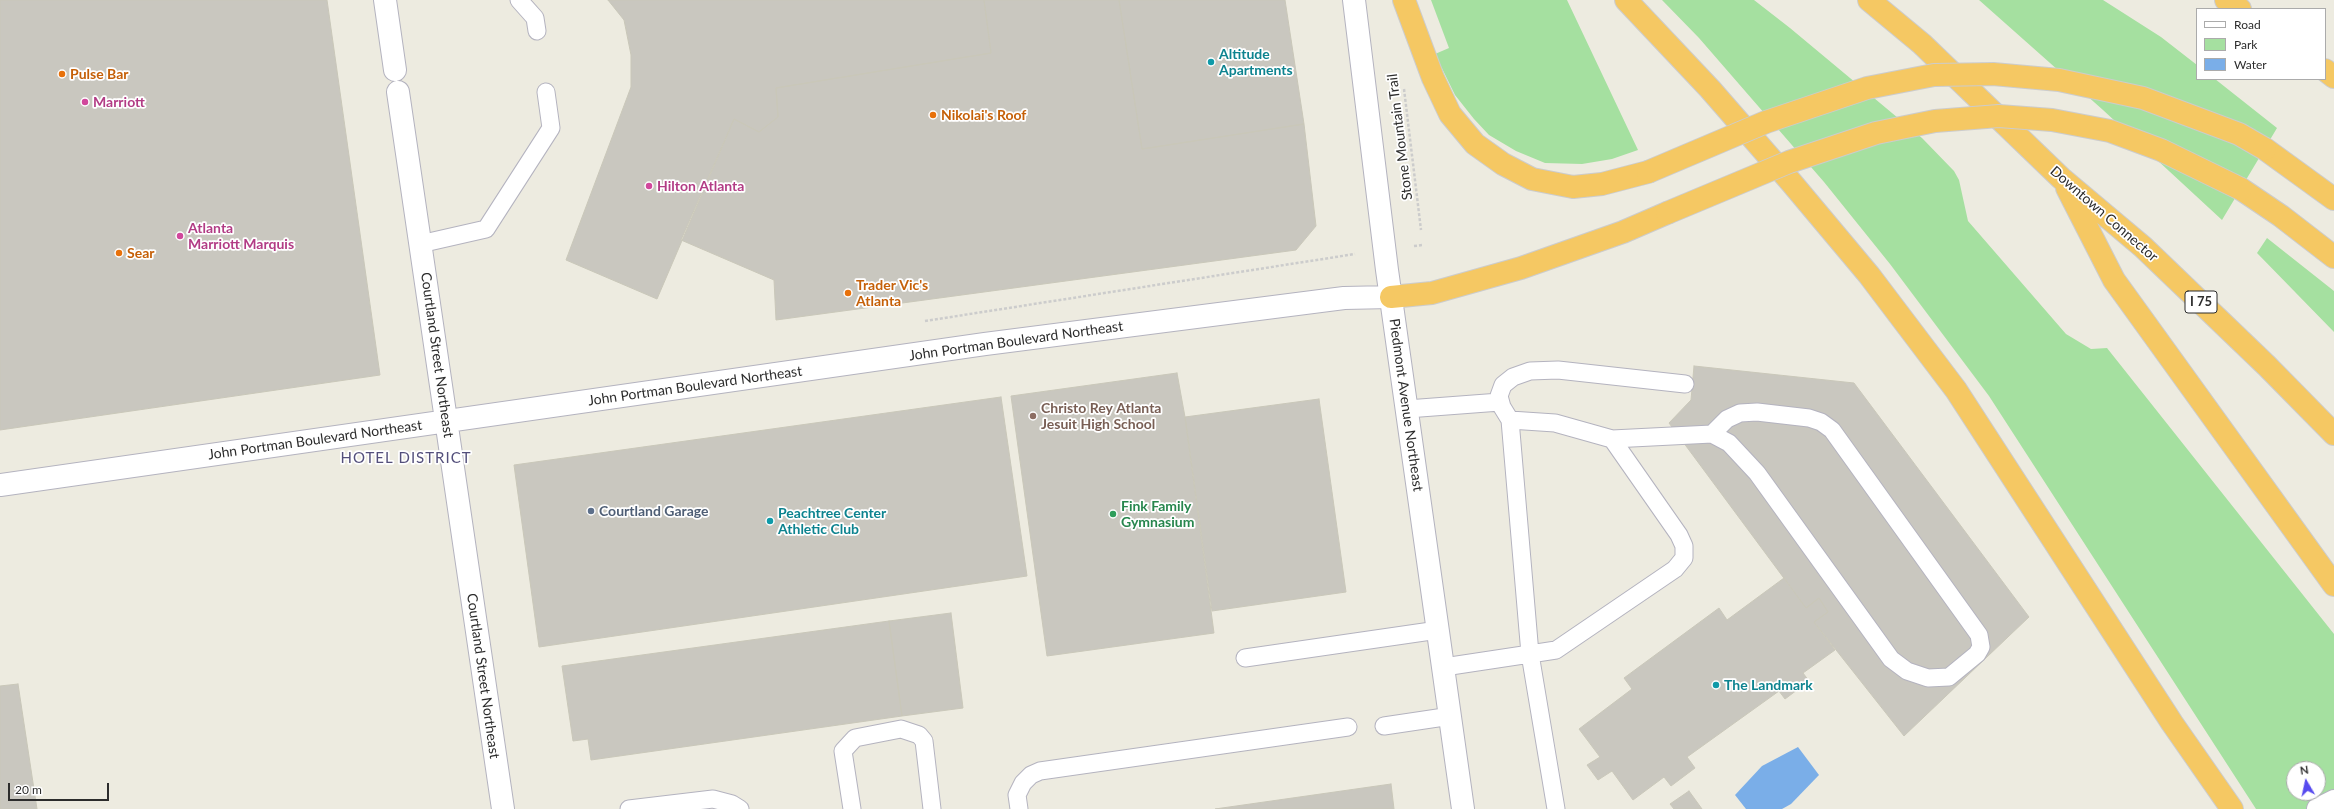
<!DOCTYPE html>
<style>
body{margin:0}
#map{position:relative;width:2334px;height:809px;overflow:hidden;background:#edebe0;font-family:Lato,sans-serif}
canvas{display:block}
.legend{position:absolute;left:2196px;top:8px;width:130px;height:72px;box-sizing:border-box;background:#fff;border:1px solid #ababab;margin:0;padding:5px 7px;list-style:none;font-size:12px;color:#2c2c2c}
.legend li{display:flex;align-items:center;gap:8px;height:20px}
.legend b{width:20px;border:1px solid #ababab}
.north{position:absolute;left:2286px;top:761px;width:40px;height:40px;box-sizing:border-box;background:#fff;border:1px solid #ababab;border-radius:50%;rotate:351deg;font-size:11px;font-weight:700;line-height:16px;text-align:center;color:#2c2c2c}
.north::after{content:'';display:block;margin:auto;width:14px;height:18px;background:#574bef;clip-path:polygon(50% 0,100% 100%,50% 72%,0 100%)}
.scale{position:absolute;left:8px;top:783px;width:101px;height:18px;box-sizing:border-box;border:2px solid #2c2c2c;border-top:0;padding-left:5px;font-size:12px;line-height:14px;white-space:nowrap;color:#2c2c2c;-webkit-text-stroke:3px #fff;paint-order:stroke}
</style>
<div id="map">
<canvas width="2334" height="809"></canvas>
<ul class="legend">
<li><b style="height:5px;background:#fff"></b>Road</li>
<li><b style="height:11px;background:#a5e0a0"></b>Park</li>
<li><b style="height:11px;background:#7aaee8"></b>Water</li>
</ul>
<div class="north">N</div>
<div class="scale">20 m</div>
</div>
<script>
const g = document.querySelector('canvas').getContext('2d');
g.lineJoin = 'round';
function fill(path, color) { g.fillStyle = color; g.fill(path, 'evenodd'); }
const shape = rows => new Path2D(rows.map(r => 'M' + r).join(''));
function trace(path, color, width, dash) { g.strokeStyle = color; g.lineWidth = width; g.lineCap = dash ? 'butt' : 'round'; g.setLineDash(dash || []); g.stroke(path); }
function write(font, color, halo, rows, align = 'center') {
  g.font = font + ' Lato,sans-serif'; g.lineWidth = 3.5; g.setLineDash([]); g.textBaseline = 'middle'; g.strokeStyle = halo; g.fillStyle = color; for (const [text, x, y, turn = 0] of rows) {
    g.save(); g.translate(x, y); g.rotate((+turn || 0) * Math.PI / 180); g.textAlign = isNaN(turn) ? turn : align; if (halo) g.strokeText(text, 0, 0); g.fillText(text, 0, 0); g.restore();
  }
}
fill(shape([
 [1431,0,1567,0,1638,150,1612,159,1582,164,1545,163,1516,151,1489,135,1474,119,1455,95,1435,54,1449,48],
 [1662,0,1754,0,1790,28,1922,138,1954,171,1959,180,1968,221,2066,334,2091,349,2107,348,2334,634,2334,809,2256,809,1989,396,1890,264,1824,182,1699,38],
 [2294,769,2318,769,2318,793,2294,793],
 [1979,0,2103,0,2161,37,2197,65,2197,79,2215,79,2277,128,2222,220,2103,110],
 [2267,238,2334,291,2334,332,2257,253]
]), '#a5e0a0');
fill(shape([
 [1798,747,1819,775,1791,804,1782,809,1746,809,1735,795,1762,766]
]), '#7aaee8');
const building = shape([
 [0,0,327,0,380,375,0,430,0,0],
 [608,0,984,0,991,53,776,88,778,117,759,132,734,119,657,299,566,260,631,87,631,55,624,20,608,0],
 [984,0,1119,0,1142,149,1304,124,1316,226,1296,250,776,320,774,280,681,240,734,119,759,132,778,117,776,88,991,53,984,0],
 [1119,0,1285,0,1304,124,1142,149,1119,0],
 [1694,366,1854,383,2029,617,1904,736,1814,622,1828,612,1819,598,1806,608,1669,423,1691,400,1694,366],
 [1177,373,1185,417,1214,633,1047,656,1011,396,1177,373],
 [1001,397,1027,576,539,647,514,465,1001,397],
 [1319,399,1346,592,1212,611,1185,417,1319,399],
 [1784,578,1806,608,1819,598,1828,612,1814,622,1835,650,1803,673,1809,681,1785,699,1779,691,1687,757,1695,768,1671,786,1664,777,1633,800,1612,771,1598,780,1587,765,1600,757,1579,729,1632,689,1624,678,1719,608,1727,620,1784,578],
 [951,613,963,708,902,716,889,621,951,613],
 [889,621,902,716,591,760,588,739,573,741,562,666,889,621],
 [18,684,37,809,0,809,0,686,18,684],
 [1391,784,1394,809,1215,809,1391,784],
 [1689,791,1702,809,1674,809,1670,804,1689,791]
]);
fill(building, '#c9c7bf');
trace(building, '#c9c7b9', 1);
const lane = shape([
 [519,0,535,18,537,31],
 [420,244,486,229,551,128,546,92],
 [1407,409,1500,402],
 [1510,420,1502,407,1499,396,1503,385,1513,377,1530,371,1558,370,1685,384],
 [1612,439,1712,434,1729,443,1757,473,1891,659,1907,671,1928,678,1949,677,1977,654,1981,647,1979,635,1832,430,1821,422,1809,418,1757,412,1740,413,1727,419,1712,434],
 [1245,658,1438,630],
 [1444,667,1530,654,1556,650,1675,569,1684,558,1684,546,1679,535,1612,439,1555,423,1510,420,1530,654,1556,809],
 [1384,726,1451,716],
 [629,809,713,799,732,804,740,809],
 [852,809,843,751,855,738,901,729,919,735,924,741,932,809],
 [1019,809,1017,795,1023,783,1031,775,1040,771,1348,727]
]);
const secondary = shape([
 [385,0,395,70],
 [1354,0,1387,270,1463,809],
 [398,92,503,809],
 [0,485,985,344,1344,298,1391,297],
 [2318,809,2334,801]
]);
const highway = shape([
 [1404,0,1433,78,1450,114,1475,144,1503,164,1532,179,1573,187,1602,184,1648,172],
 [1626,0,1710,89,1791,182,1869,275,1956,390,2172,723,2232,809],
 [1869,0,1922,44,2061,178,2143,247,2267,366,2334,434],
 [2226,0,2240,9],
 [2325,70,2334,77],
 [2265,149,2334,199],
 [2067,188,2114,280,2334,585],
 [2241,189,2281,216,2334,257],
 [1391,297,1432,293,1521,268,1623,232,1667,213]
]);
trace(lane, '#b4b3bf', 19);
trace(secondary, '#b4b3bf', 24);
trace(highway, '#ccc', 24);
trace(shape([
 [1404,89,1421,230],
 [1414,246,1423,245],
 [925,321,1355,254]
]), '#ccc', 2.5, [3, 2]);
trace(lane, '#fff', 17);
trace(secondary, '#fff', 22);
trace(highway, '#f5c863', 22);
const highwayBridge = shape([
 [1648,172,1766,122,1867,88,1934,75,1993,74,2059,80,2143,98,2239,134,2265,149],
 [1667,213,1789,162,1876,133,1935,121,1999,116,2052,120,2110,131,2161,150,2241,189]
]);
trace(highwayBridge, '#ccc', 24, []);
trace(highwayBridge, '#f5c863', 22);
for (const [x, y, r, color] of [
 [1211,62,4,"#0f9aa8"],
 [62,74,4,"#e8710a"],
 [85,102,4,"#d1479c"],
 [933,115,4,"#e8710a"],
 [649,186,4,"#d1479c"],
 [180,236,4,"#d1479c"],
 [119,253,4,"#e8710a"],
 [848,293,4,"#e8710a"],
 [1033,416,4,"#8d6e63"],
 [591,511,4,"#5c6f8a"],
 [1113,514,4,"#2e9e5b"],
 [770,521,4,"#0f9aa8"],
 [1716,685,4,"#0f9aa8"]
]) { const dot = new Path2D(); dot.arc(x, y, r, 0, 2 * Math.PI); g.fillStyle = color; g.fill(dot); trace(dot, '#fff', 1.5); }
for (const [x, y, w] of [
 [2201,302,32]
]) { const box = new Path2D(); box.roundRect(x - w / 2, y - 11, w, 22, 3); g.fillStyle = '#fff'; g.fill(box); trace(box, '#2c2c2c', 1); }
write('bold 13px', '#2c2c2c', null, [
 ["I 75",2201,302]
]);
write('bold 14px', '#0d838f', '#fff', [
 ["Altitude",1219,54],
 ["Apartments",1219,70],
 ["Peachtree Center",778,513],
 ["Athletic Club",778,529],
 ["The Landmark",1724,685]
], 'left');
write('bold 14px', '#c56008', '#fff', [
 ["Pulse Bar",70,74],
 ["Nikolai's Roof",941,115],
 ["Sear",127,253],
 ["Trader Vic's",856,285],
 ["Atlanta",856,301]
], 'left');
write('bold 14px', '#b23c85', '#fff', [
 ["Marriott",93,102],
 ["Hilton Atlanta",657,186],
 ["Atlanta",188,228],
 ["Marriott Marquis",188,244]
], 'left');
write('14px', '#2c2c2c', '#fff', [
 ["Stone Mountain Trail",1400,137,-97],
 ["Downtown Connector",2104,214,41],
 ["John Portman Boulevard Northeast",1016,341,-8],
 ["Courtland Street Northeast",437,355,82],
 ["John Portman Boulevard Northeast",695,386,-8],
 ["Piedmont Avenue Northeast",1406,405,82],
 ["John Portman Boulevard Northeast",315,440,-8],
 ["Courtland Street Northeast",483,676,82]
]);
write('bold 14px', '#785e54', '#fff', [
 ["Christo Rey Atlanta",1041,408],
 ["Jesuit High School",1041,424]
], 'left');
write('bold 14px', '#27864d', '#fff', [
 ["Fink Family",1121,506],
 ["Gymnasium",1121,522]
], 'left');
write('bold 14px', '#4e5e75', '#fff', [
 ["Courtland Garage",599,511]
], 'left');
g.letterSpacing = '1px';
write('15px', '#534f7b', '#fff', [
 ["HOTEL DISTRICT",406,458]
]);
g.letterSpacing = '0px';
</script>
